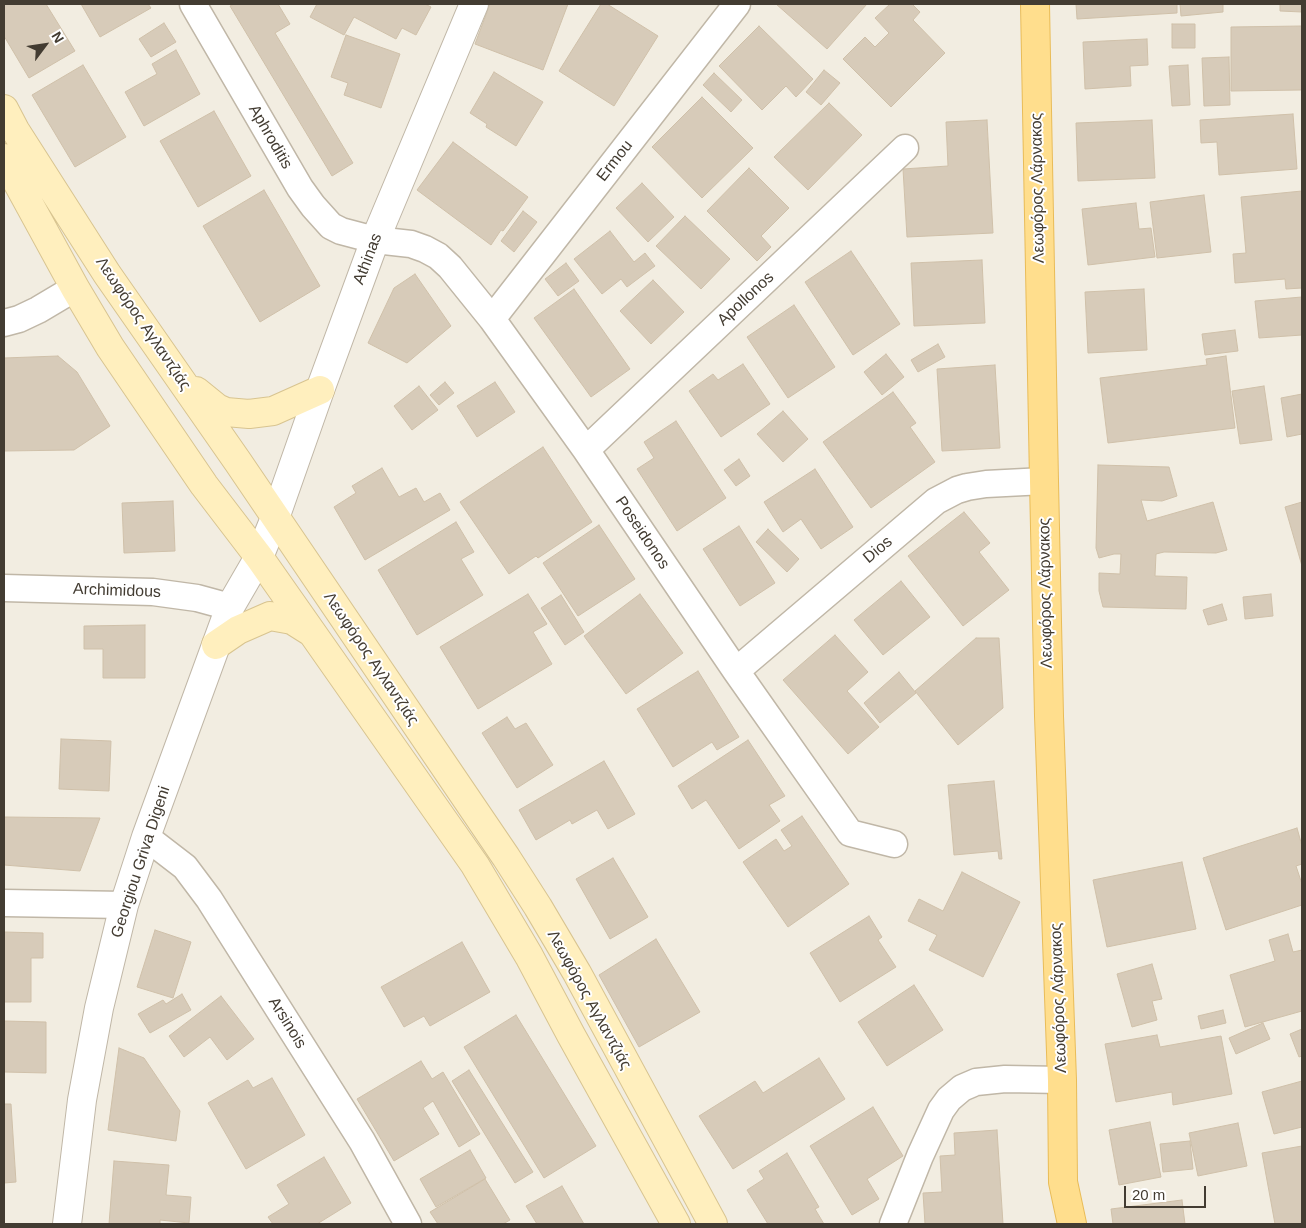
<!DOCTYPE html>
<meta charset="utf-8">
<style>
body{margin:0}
#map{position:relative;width:1306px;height:1228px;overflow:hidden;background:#f2ede1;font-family:Helvetica,sans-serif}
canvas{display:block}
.frame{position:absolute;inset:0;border:5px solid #433c32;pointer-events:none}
.north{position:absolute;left:20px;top:20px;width:50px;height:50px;-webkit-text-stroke:4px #fff;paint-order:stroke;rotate:59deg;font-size:14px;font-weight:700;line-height:20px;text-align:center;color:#433c32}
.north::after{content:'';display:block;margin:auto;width:18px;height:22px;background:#433c32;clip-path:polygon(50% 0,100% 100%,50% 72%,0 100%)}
.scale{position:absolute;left:1124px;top:1186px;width:82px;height:22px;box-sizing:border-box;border:2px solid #433c32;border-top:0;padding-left:6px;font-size:15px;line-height:18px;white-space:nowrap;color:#433c32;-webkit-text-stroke:4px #fff;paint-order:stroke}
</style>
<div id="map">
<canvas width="1306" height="1228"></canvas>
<div class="frame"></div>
<div class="north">N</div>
<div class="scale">20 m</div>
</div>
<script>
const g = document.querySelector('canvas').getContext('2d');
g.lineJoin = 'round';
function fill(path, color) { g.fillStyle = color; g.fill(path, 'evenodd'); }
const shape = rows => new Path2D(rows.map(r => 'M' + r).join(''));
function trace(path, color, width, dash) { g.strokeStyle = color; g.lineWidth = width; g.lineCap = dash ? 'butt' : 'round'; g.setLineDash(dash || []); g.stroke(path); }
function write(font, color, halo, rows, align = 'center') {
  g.font = font + ' Helvetica,sans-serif'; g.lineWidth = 4; g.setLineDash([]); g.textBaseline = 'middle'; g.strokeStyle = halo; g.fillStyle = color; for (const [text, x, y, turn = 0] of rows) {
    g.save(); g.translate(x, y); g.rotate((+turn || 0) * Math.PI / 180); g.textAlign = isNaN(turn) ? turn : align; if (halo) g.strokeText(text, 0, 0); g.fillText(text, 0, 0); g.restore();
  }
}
const building = shape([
 [4,4,46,4,75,51,29,78,4,36,4,4],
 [81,4,148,4,151,8,100,37,81,4],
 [234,4,278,4,290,24,275,33,353,163,332,176,230,6,234,4],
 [317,4,425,4,431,7,416,35,402,28,396,39,354,17,344,35,310,17,317,4],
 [490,4,568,4,543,70,475,44,490,4],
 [601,4,607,4,658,36,614,106,559,71,601,4],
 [776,4,867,4,827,49,776,4],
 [890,4,912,4,920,12,913,20,945,53,891,107,843,59,865,37,875,47,889,33,875,18,890,4],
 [1076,4,1177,4,1177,13,1077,19,1076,4],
 [1180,4,1223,4,1223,12,1181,16,1180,4],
 [1280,4,1302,4,1302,12,1280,11,1280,4],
 [164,23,176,42,151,57,139,39,164,23],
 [1172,24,1195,24,1195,48,1172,48,1172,24],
 [759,26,813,79,796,97,786,86,762,110,719,66,759,26],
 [1302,26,1302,90,1231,91,1231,27,1302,26],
 [346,35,400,54,381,108,344,95,348,83,331,77,346,35],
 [1147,39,1148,65,1130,66,1131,86,1085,89,1083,42,1147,39],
 [176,50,200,94,144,126,125,92,157,74,152,64,176,50],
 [1229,57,1230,105,1204,106,1202,58,1229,57],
 [83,65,126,137,75,167,32,95,83,65],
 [1188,65,1190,105,1172,106,1169,66,1188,65],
 [824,70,840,83,821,105,806,92,824,70],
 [494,72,543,102,516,146,486,127,487,124,470,113,494,72],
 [714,73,742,100,731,112,703,85,714,73],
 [702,97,753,148,702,198,652,147,702,97],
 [829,103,862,135,808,190,774,157,829,103],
 [214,111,251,176,198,207,160,141,214,111],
 [1293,114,1297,169,1219,175,1217,142,1201,143,1200,120,1293,114],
 [987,120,993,233,907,237,903,169,948,166,946,122,987,120],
 [1152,120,1155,178,1078,181,1076,123,1152,120],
 [453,142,528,197,503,231,501,230,491,245,417,190,453,142],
 [749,168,789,208,761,236,771,247,757,261,707,211,749,168],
 [642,183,674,217,648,242,616,208,642,183],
 [264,190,320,286,260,322,203,226,264,190],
 [1302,191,1302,288,1286,289,1285,279,1235,283,1233,254,1246,253,1241,197,1302,191],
 [1204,195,1211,252,1157,258,1150,202,1204,195],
 [1136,203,1139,229,1151,228,1155,257,1088,265,1082,209,1136,203],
 [523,211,537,222,514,252,501,241,523,211],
 [685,216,730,259,701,289,656,246,685,216],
 [610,231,634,262,645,253,655,266,627,287,621,279,602,294,574,259,610,231],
 [851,251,900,324,853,355,805,282,851,251],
 [982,260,985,323,914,326,911,263,982,260],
 [566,263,579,281,558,296,545,279,566,263],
 [415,274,451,326,407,363,368,343,394,288,415,274],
 [653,280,684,312,651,344,620,311,653,280],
 [574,289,630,369,591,397,534,318,574,289],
 [1144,289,1147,350,1088,353,1085,292,1144,289],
 [1302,297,1302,335,1259,338,1255,301,1302,297],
 [794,305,835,367,788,398,747,337,794,305],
 [1235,330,1238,351,1205,355,1202,334,1235,330],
 [938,344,945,357,918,372,911,360,938,344],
 [886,354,904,377,882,395,864,372,886,354],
 [58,356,77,372,110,426,74,450,4,451,4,358,58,356],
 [1226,356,1235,428,1108,443,1100,378,1207,365,1206,359,1226,356],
 [743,364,770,404,721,437,689,391,713,374,718,380,743,364],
 [995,365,1000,448,942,451,937,369,995,365],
 [445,382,454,393,439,405,430,395,445,382],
 [495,382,515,412,477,437,457,406,495,382],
 [419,386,438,410,412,430,394,406,419,386],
 [1264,386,1272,440,1240,444,1232,391,1264,386],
 [893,392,916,423,910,427,935,462,871,508,823,442,893,392],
 [1302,394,1302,434,1287,437,1281,398,1302,394],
 [783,411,808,439,783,462,757,434,783,411],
 [676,421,726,498,677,531,637,469,654,458,644,442,676,421],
 [543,447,592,522,538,558,536,556,509,574,460,502,543,447],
 [739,459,750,476,736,486,724,470,739,459],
 [1098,465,1169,467,1177,496,1162,501,1141,500,1147,521,1213,502,1227,550,1216,553,1164,552,1156,554,1155,576,1187,577,1186,609,1103,607,1099,591,1099,573,1120,574,1121,554,1114,554,1099,558,1096,548,1098,465],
 [382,468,399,497,416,488,424,502,440,493,450,510,365,560,334,507,356,493,352,486,382,468],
 [815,469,853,527,821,549,801,519,783,532,764,502,815,469],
 [173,501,175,551,124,553,122,503,173,501],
 [1302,502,1302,566,1285,507,1302,502],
 [964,512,990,543,979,552,1009,590,963,626,908,556,964,512],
 [456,522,474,552,461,559,483,595,417,635,378,570,456,522],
 [599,525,635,579,578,616,543,563,599,525],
 [739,526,775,583,740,606,703,549,739,526],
 [768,529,799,559,787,572,756,542,768,529],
 [901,581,930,617,883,655,854,620,901,581],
 [528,594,547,624,533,632,552,664,478,709,440,647,528,594],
 [640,594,683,653,626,694,584,636,640,594],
 [1271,594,1273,616,1245,619,1243,597,1271,594],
 [561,595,584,632,565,645,541,608,561,595],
 [1222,604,1227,620,1208,625,1203,610,1222,604],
 [145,625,145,678,103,678,103,649,84,649,84,626,145,625],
 [835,635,868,672,847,691,879,727,848,754,783,680,835,635],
 [976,638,999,638,1003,708,958,745,915,691,976,638],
 [698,671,739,737,717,750,712,742,673,767,637,709,698,671],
 [899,672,916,693,880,723,864,703,899,672],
 [507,717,515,729,526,723,553,765,517,788,482,733,507,717],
 [61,739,111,741,109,791,59,789,61,739],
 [748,740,785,796,769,805,780,821,739,849,706,800,692,809,678,786,748,740],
 [604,761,635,814,608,829,597,810,572,824,570,820,536,840,519,810,604,761],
 [994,781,1002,859,999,859,998,851,954,855,948,785,994,781],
 [802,816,849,884,788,927,743,862,776,839,784,851,792,846,781,830,802,816],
 [4,817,100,818,80,871,4,865,4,817],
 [1297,828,1302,846,1302,864,1296,866,1302,884,1302,905,1226,930,1203,858,1297,828],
 [613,858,648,917,610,939,576,879,613,858],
 [1182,862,1196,929,1107,947,1093,880,1182,862],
 [962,872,1020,902,983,977,929,950,937,935,908,921,919,899,943,911,962,872],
 [869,916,882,937,878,940,896,967,840,1002,810,953,869,916],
 [155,930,191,942,173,998,137,987,155,930],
 [4,932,43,933,43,958,31,958,31,1002,4,1002,4,932],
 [1288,934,1293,952,1302,950,1302,1011,1245,1027,1230,975,1275,961,1269,940,1288,934],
 [656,939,700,1012,639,1047,599,975,656,939],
 [462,942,490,992,430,1026,424,1016,404,1027,381,987,462,942],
 [1152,964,1162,999,1152,1001,1157,1020,1132,1027,1117,974,1152,964],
 [914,985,943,1030,887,1066,858,1022,914,985],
 [182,994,191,1010,150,1033,138,1014,163,1000,166,1004,182,994],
 [221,996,254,1039,227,1060,210,1037,184,1057,169,1036,221,996],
 [1223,1010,1226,1023,1201,1029,1198,1016,1223,1010],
 [516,1015,596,1146,544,1178,464,1047,516,1015],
 [4,1021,46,1022,46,1073,4,1072,4,1021],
 [1263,1023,1270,1039,1236,1054,1229,1038,1263,1023],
 [1302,1029,1302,1056,1299,1057,1290,1034,1302,1029],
 [1157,1035,1160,1047,1221,1036,1232,1094,1173,1105,1172,1092,1116,1102,1105,1044,1157,1035],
 [119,1048,144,1058,180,1111,176,1141,108,1130,119,1048],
 [819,1058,845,1099,733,1169,699,1116,755,1081,763,1093,819,1058],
 [421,1061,432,1079,443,1072,480,1134,459,1147,433,1101,423,1108,439,1134,394,1161,357,1099,421,1061],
 [469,1070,533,1172,515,1183,452,1081,469,1070],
 [272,1078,305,1135,246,1169,208,1103,248,1080,253,1088,272,1078],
 [1302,1081,1302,1127,1274,1134,1262,1092,1302,1081],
 [4,1104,11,1104,16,1182,4,1183,4,1104],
 [873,1107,903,1156,867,1179,879,1199,852,1215,810,1146,873,1107],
 [1150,1122,1161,1177,1119,1185,1109,1130,1150,1122],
 [1238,1123,1247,1166,1198,1176,1189,1133,1238,1123],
 [997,1130,1003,1224,925,1224,923,1193,942,1192,940,1156,955,1155,954,1133,997,1130],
 [1190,1141,1193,1169,1163,1172,1160,1144,1190,1141],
 [1302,1146,1302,1224,1275,1224,1262,1153,1302,1146],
 [470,1150,486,1178,436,1207,420,1179,470,1150],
 [787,1153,819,1207,815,1209,824,1224,768,1224,747,1190,764,1179,759,1171,787,1153],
 [324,1157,351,1203,317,1224,273,1224,268,1217,289,1204,277,1185,324,1157],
 [114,1161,169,1165,166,1195,191,1197,189,1223,160,1220,160,1224,109,1224,114,1161],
 [485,1179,510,1220,503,1224,438,1224,430,1212,485,1179],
 [562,1186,584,1224,537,1224,526,1206,562,1186],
 [1182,1200,1185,1224,1113,1224,1111,1209,1182,1200]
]);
fill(building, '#d7cbb9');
trace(building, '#cfc0a9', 1);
const minor = shape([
 [193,4,300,188,313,206,331,226,341,231,375,240,411,244,425,249,438,256,450,267,492,319,586,450,736,671,850,833,894,844],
 [492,319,737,4],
 [4,323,19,319,38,310,75,288],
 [586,450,905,148],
 [4,588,153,592,197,598,230,607],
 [736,671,936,501,957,490,967,487,986,484,1044,481],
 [146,837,185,867,209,899,362,1141,408,1224],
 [4,903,124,905],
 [893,1224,920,1156,941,1110,949,1099,962,1088,976,1082,1005,1079,1062,1080]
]);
const tertiary = shape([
 [67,1224,82,1100,99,1008,124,905,146,837,230,607,259,557,275,518,320,390,375,240,474,4]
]);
const secondary = shape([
 [4,109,15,130,107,274,238,462,506,857,538,907,577,973,713,1224],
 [4,158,75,288,110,347,204,485,259,557,475,865,529,956,571,1035,676,1224],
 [196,391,217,408,226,412,249,414,273,411,320,390],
 [216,645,238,630,270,616,292,620,311,632]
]);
const primary = shape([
 [1035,4,1044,481,1049,716,1062,1080,1063,1182,1072,1224]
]);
trace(minor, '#c0b7a7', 29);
trace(tertiary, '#c0b7a7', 30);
trace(secondary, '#d8c490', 30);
trace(primary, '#e9bc58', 30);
trace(minor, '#fff', 26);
trace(tertiary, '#fff', 28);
trace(secondary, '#ffefbe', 28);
trace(primary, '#ffde8d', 28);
write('16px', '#433c32', '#fff', [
 ["Aphroditis",270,137,60],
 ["Ermou",615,161,-52],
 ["Λεωφόρος Λάρνακος",1038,188,-91],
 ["Athinas",368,259,-69],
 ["Apollonos",746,299,-43],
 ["Λεωφόρος Αγλαντζιάς",143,324,56],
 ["Poseidonos",642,533,56],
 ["Dios",878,550,-40],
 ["Archimidous",117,591,2],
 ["Λεωφόρος Λάρνακος",1046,593,-91],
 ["Λεωφόρος Αγλαντζιάς",371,659,56],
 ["Georgiou Griva Digeni",141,862,-72],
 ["Λεωφόρος Λάρνακος",1059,998,-92],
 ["Λεωφόρος Αγλαντζιάς",589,1000,61],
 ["Arsinois",287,1023,58]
]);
</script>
